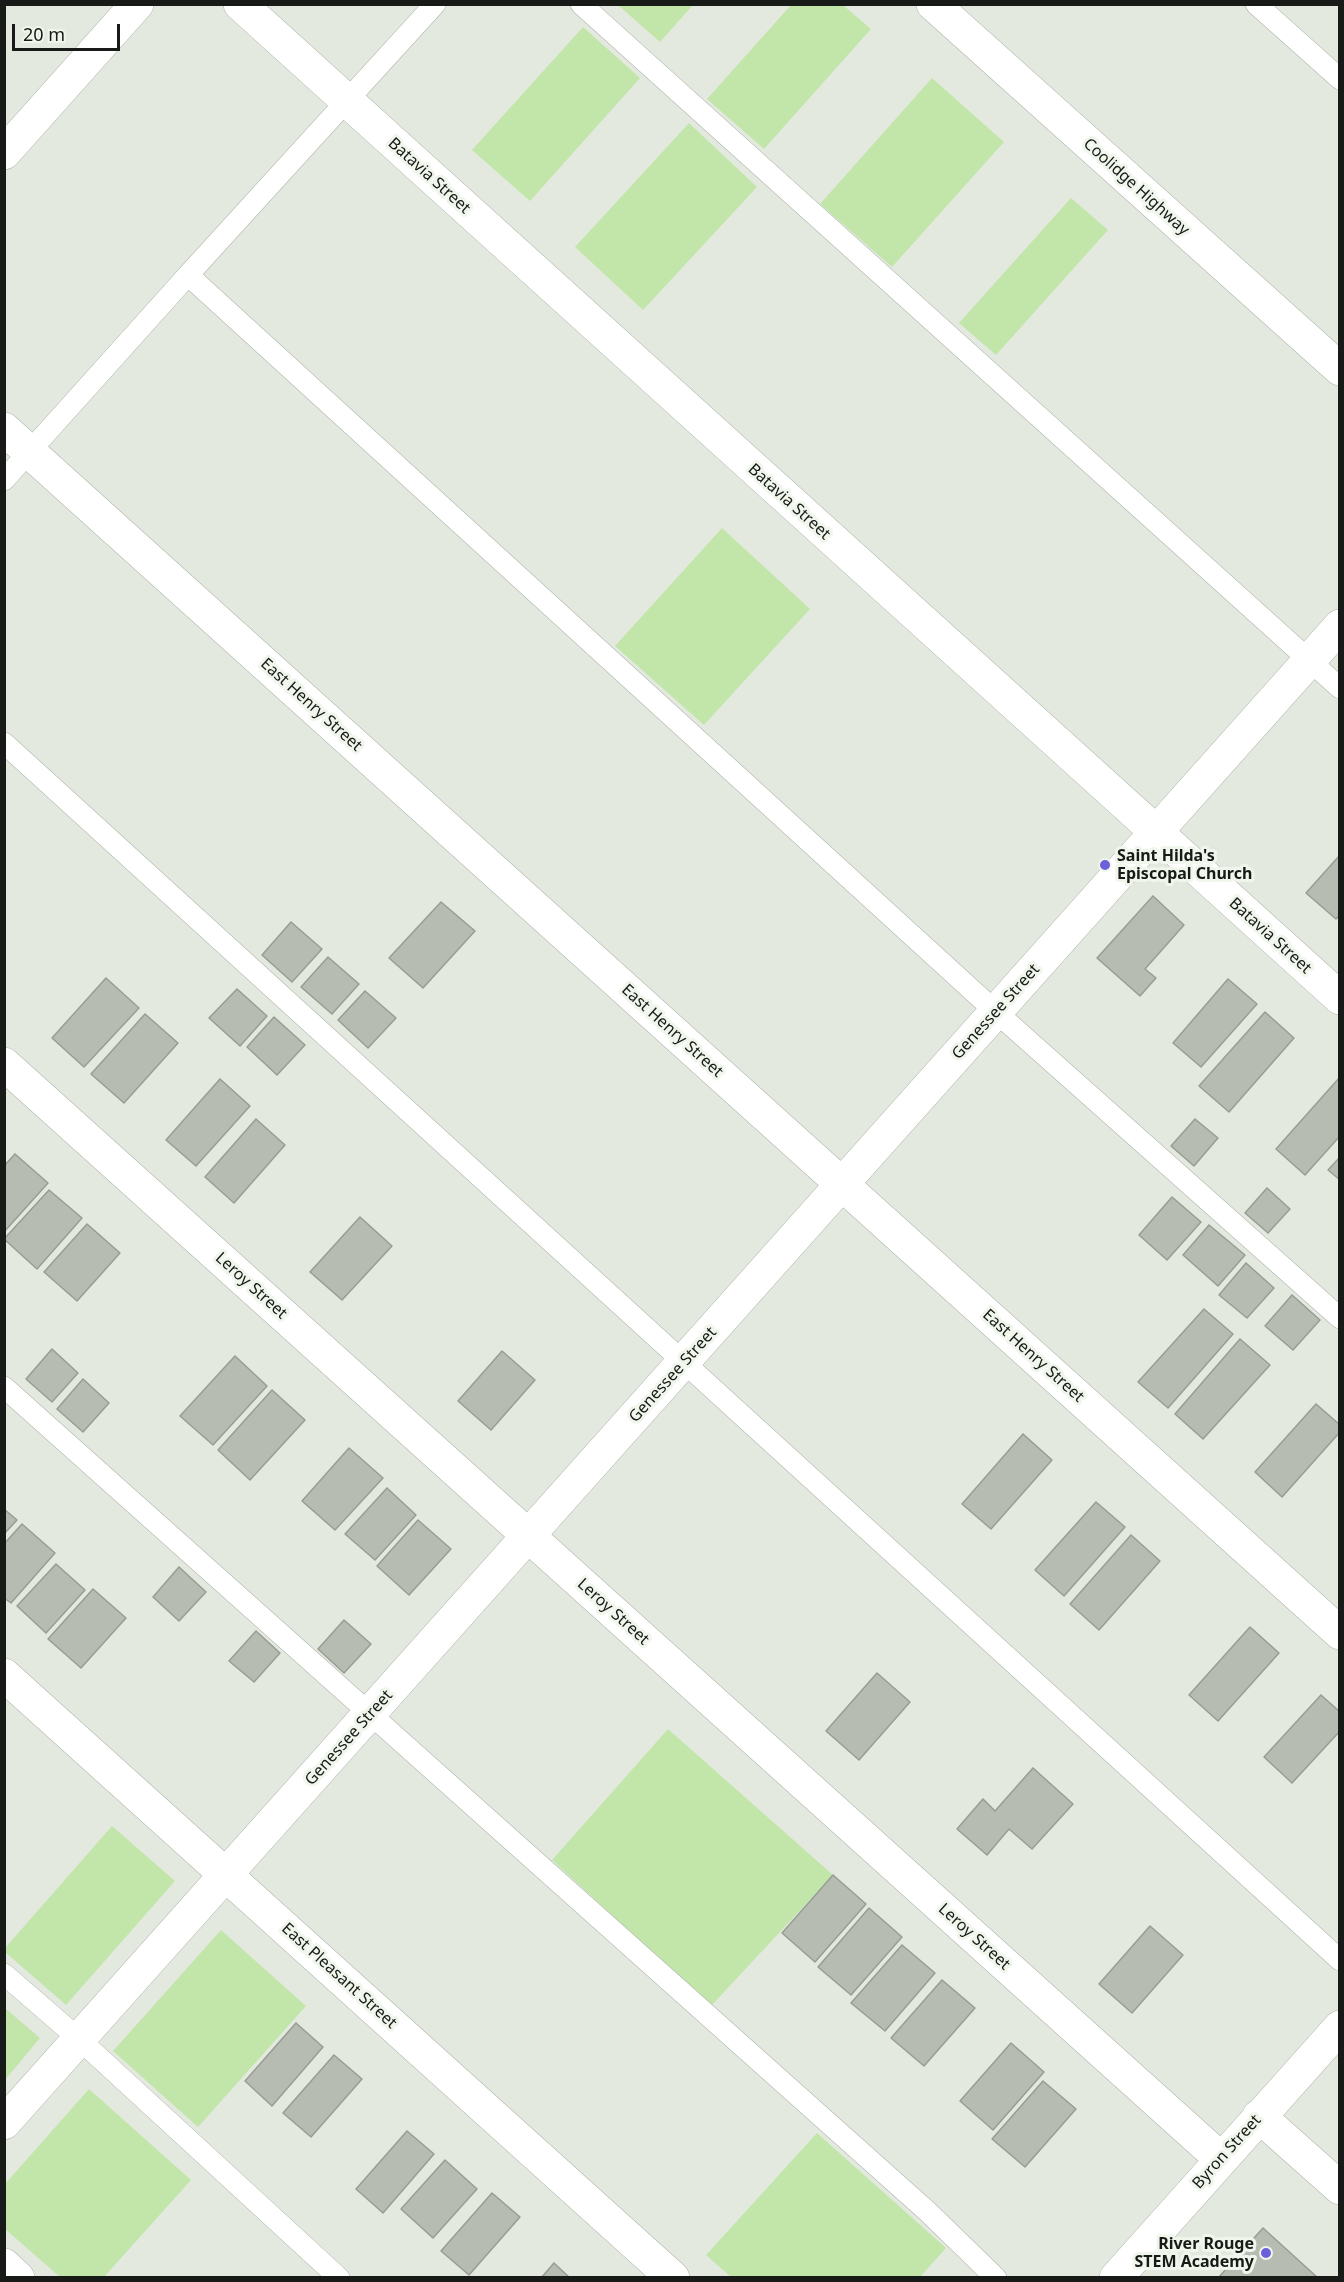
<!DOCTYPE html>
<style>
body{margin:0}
#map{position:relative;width:1344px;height:2282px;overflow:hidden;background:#e3e9df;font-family:"Noto Sans",sans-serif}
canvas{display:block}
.frame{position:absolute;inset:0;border:6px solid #171a16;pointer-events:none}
.scale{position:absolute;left:12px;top:24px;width:108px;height:27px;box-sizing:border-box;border:3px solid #171a16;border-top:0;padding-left:8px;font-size:18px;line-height:21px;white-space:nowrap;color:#171a16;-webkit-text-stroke:4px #f0f6ec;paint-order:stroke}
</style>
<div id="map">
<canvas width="1344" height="2282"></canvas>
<div class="frame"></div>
<div class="scale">20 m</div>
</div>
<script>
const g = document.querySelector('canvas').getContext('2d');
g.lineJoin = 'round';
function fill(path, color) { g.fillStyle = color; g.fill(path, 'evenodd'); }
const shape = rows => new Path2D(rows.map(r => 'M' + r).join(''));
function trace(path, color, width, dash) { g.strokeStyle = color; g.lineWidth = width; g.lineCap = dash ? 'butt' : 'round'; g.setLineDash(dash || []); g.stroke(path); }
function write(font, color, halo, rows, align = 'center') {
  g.font = font + ' "Noto Sans",sans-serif'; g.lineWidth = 6; g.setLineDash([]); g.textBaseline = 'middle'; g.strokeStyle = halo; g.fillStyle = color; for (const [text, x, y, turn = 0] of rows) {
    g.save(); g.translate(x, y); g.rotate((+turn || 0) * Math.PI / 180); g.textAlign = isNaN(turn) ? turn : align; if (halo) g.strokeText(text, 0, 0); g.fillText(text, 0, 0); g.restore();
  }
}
fill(shape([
 [618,5,693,5,660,42],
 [791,5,843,5,871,29,764,149,707,99],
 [583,27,640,78,530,201,472,150],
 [932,78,1004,142,892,267,820,204],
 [689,123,757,187,643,310,575,247],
 [1071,198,1108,230,996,355,959,323],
 [722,528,810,609,704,725,615,646],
 [668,1729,833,1875,711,2006,552,1860],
 [112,1826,175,1881,66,2005,5,1952,5,1948],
 [221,1930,306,2006,198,2127,113,2051],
 [5,2008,40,2038,5,2080],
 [89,2089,191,2180,104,2277,60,2277,5,2229,5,2184],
 [817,2133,946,2248,920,2277,731,2277,706,2255]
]), '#c2e6aa');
const building = shape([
 [1340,855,1340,915,1336,919,1306,893,1340,855],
 [1153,896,1184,925,1145,969,1156,978,1140,996,1097,958,1153,896],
 [441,902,475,931,423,988,389,958,441,902],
 [291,922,322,949,292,982,262,955,291,922],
 [328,957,359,984,332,1014,301,987,328,957],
 [106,978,139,1008,84,1067,52,1038,106,978],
 [1228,979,1257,1004,1201,1067,1173,1043,1228,979],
 [237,989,267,1016,240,1046,209,1018,237,989],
 [365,991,396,1018,368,1048,338,1020,365,991],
 [1265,1012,1294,1038,1229,1112,1199,1086,1265,1012],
 [145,1014,178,1043,124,1103,91,1074,145,1014],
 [274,1017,305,1045,277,1075,247,1047,274,1017],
 [1340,1077,1340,1136,1305,1175,1276,1149,1340,1077],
 [220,1079,250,1106,196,1166,166,1140,220,1079],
 [256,1119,285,1145,234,1203,205,1177,256,1119],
 [1195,1119,1218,1138,1194,1166,1171,1146,1195,1119],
 [15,1154,48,1183,4,1232,4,1166,15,1154],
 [1340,1157,1340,1180,1328,1170,1340,1157],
 [1267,1188,1290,1209,1268,1233,1245,1213,1267,1188],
 [49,1190,82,1218,37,1269,4,1239,49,1190],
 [1172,1197,1201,1222,1167,1260,1139,1235,1172,1197],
 [360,1217,392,1246,342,1300,310,1272,360,1217],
 [87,1224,120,1253,77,1301,44,1272,87,1224],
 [1209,1225,1245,1255,1218,1286,1183,1255,1209,1225],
 [1246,1263,1274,1288,1247,1318,1219,1295,1246,1263],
 [1292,1295,1320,1320,1293,1350,1265,1326,1292,1295],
 [1204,1309,1233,1334,1168,1408,1138,1382,1204,1309],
 [1240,1339,1270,1365,1203,1439,1175,1414,1240,1339],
 [52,1349,78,1373,52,1402,26,1379,52,1349],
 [502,1351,535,1380,491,1430,458,1401,502,1351],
 [235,1356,267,1386,213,1445,180,1416,235,1356],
 [83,1379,109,1403,83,1432,57,1409,83,1379],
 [272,1390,305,1420,250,1480,218,1450,272,1390],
 [1316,1404,1340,1425,1340,1432,1282,1497,1255,1472,1316,1404],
 [1023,1434,1052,1460,991,1529,962,1504,1023,1434],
 [349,1448,383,1478,335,1530,302,1501,349,1448],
 [387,1488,416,1515,375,1560,345,1534,387,1488],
 [1096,1502,1125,1527,1064,1596,1035,1570,1096,1502],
 [4,1509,17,1520,4,1534,4,1509],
 [418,1520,451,1549,409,1595,377,1566,418,1520],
 [22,1524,55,1553,11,1603,4,1598,4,1544,22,1524],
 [1131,1535,1160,1561,1099,1630,1070,1604,1131,1535],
 [56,1564,85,1590,46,1633,17,1606,56,1564],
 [179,1567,206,1592,179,1621,153,1597,179,1567],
 [93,1589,126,1618,81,1668,48,1639,93,1589],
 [344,1620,371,1644,344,1673,318,1649,344,1620],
 [1250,1627,1279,1653,1218,1721,1189,1695,1250,1627],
 [256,1631,280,1653,254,1682,229,1661,256,1631],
 [877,1673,910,1702,859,1760,826,1731,877,1673],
 [1321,1695,1340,1712,1340,1731,1292,1783,1264,1757,1321,1695],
 [1033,1768,1073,1804,1032,1849,1009,1829,987,1855,957,1829,983,1799,995,1811,1033,1768],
 [833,1875,866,1904,815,1962,782,1933,833,1875],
 [869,1908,902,1937,851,1995,818,1967,869,1908],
 [1150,1926,1183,1955,1132,2013,1099,1984,1150,1926],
 [902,1945,935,1973,885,2031,851,2003,902,1945],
 [942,1980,975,2008,924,2066,891,2038,942,1980],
 [296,2023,323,2047,272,2106,245,2081,296,2023],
 [1011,2043,1044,2072,993,2130,960,2101,1011,2043],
 [334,2055,362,2079,311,2137,283,2113,334,2055],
 [1043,2081,1076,2109,1025,2167,992,2139,1043,2081],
 [407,2131,434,2154,383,2213,356,2189,407,2131],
 [445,2160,477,2189,433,2238,401,2209,445,2160],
 [492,2193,520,2217,469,2275,441,2251,492,2193],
 [1263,2228,1318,2278,1218,2278,1263,2228],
 [554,2263,570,2278,541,2278,554,2263]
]);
fill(building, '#b6bcb2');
trace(building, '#989d94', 1.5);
const lane = shape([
 [581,4,1340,688],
 [1256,4,1340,79],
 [188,275,435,4],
 [4,480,188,275,996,1012,1340,1318],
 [4,743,1340,1960],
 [4,1387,927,2211,996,2278],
 [4,1974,79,2039,339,2278]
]);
const street = shape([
 [240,4,1340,998],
 [933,4,1340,369],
 [4,153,137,4],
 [4,429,1340,1633],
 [4,1064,1221,2159],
 [4,1675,673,2278],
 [1259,2116,1340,2188],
 [4,2123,1340,626],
 [4,2265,18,2278],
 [1116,2278,1340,2027]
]);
trace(lane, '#afb5ac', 22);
trace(street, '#afb5ac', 34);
trace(lane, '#fff', 21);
trace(street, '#fff', 33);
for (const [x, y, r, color] of [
 [1105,865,6,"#6b60da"],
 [1266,2253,6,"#6b60da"]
]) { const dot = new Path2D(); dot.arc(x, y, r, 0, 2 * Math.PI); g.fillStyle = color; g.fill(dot); trace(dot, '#f0f6ec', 2); }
write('16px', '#171a16', '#f0f6ec', [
 ["Batavia Street",429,176,42],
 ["Coolidge Highway",1136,187,42],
 ["Batavia Street",789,502,42],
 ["East Henry Street",311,705,42],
 ["Batavia Street",1270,936,42],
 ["Genessee Street",996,1012,-48],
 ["East Henry Street",672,1031,42],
 ["Leroy Street",251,1286,42],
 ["East Henry Street",1033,1356,42],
 ["Genessee Street",673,1375,-48],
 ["Leroy Street",613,1612,42],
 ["Genessee Street",349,1738,-48],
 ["Leroy Street",974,1937,42],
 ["East Pleasant Street",339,1976,42],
 ["Byron Street",1227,2152,-48]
]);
write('bold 16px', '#171a16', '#f0f6ec', [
 ["Saint Hilda's",1117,856],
 ["Episcopal Church",1117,874],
 ["River Rouge",1254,2244,"right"],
 ["STEM Academy",1254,2262,"right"]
], 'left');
</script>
